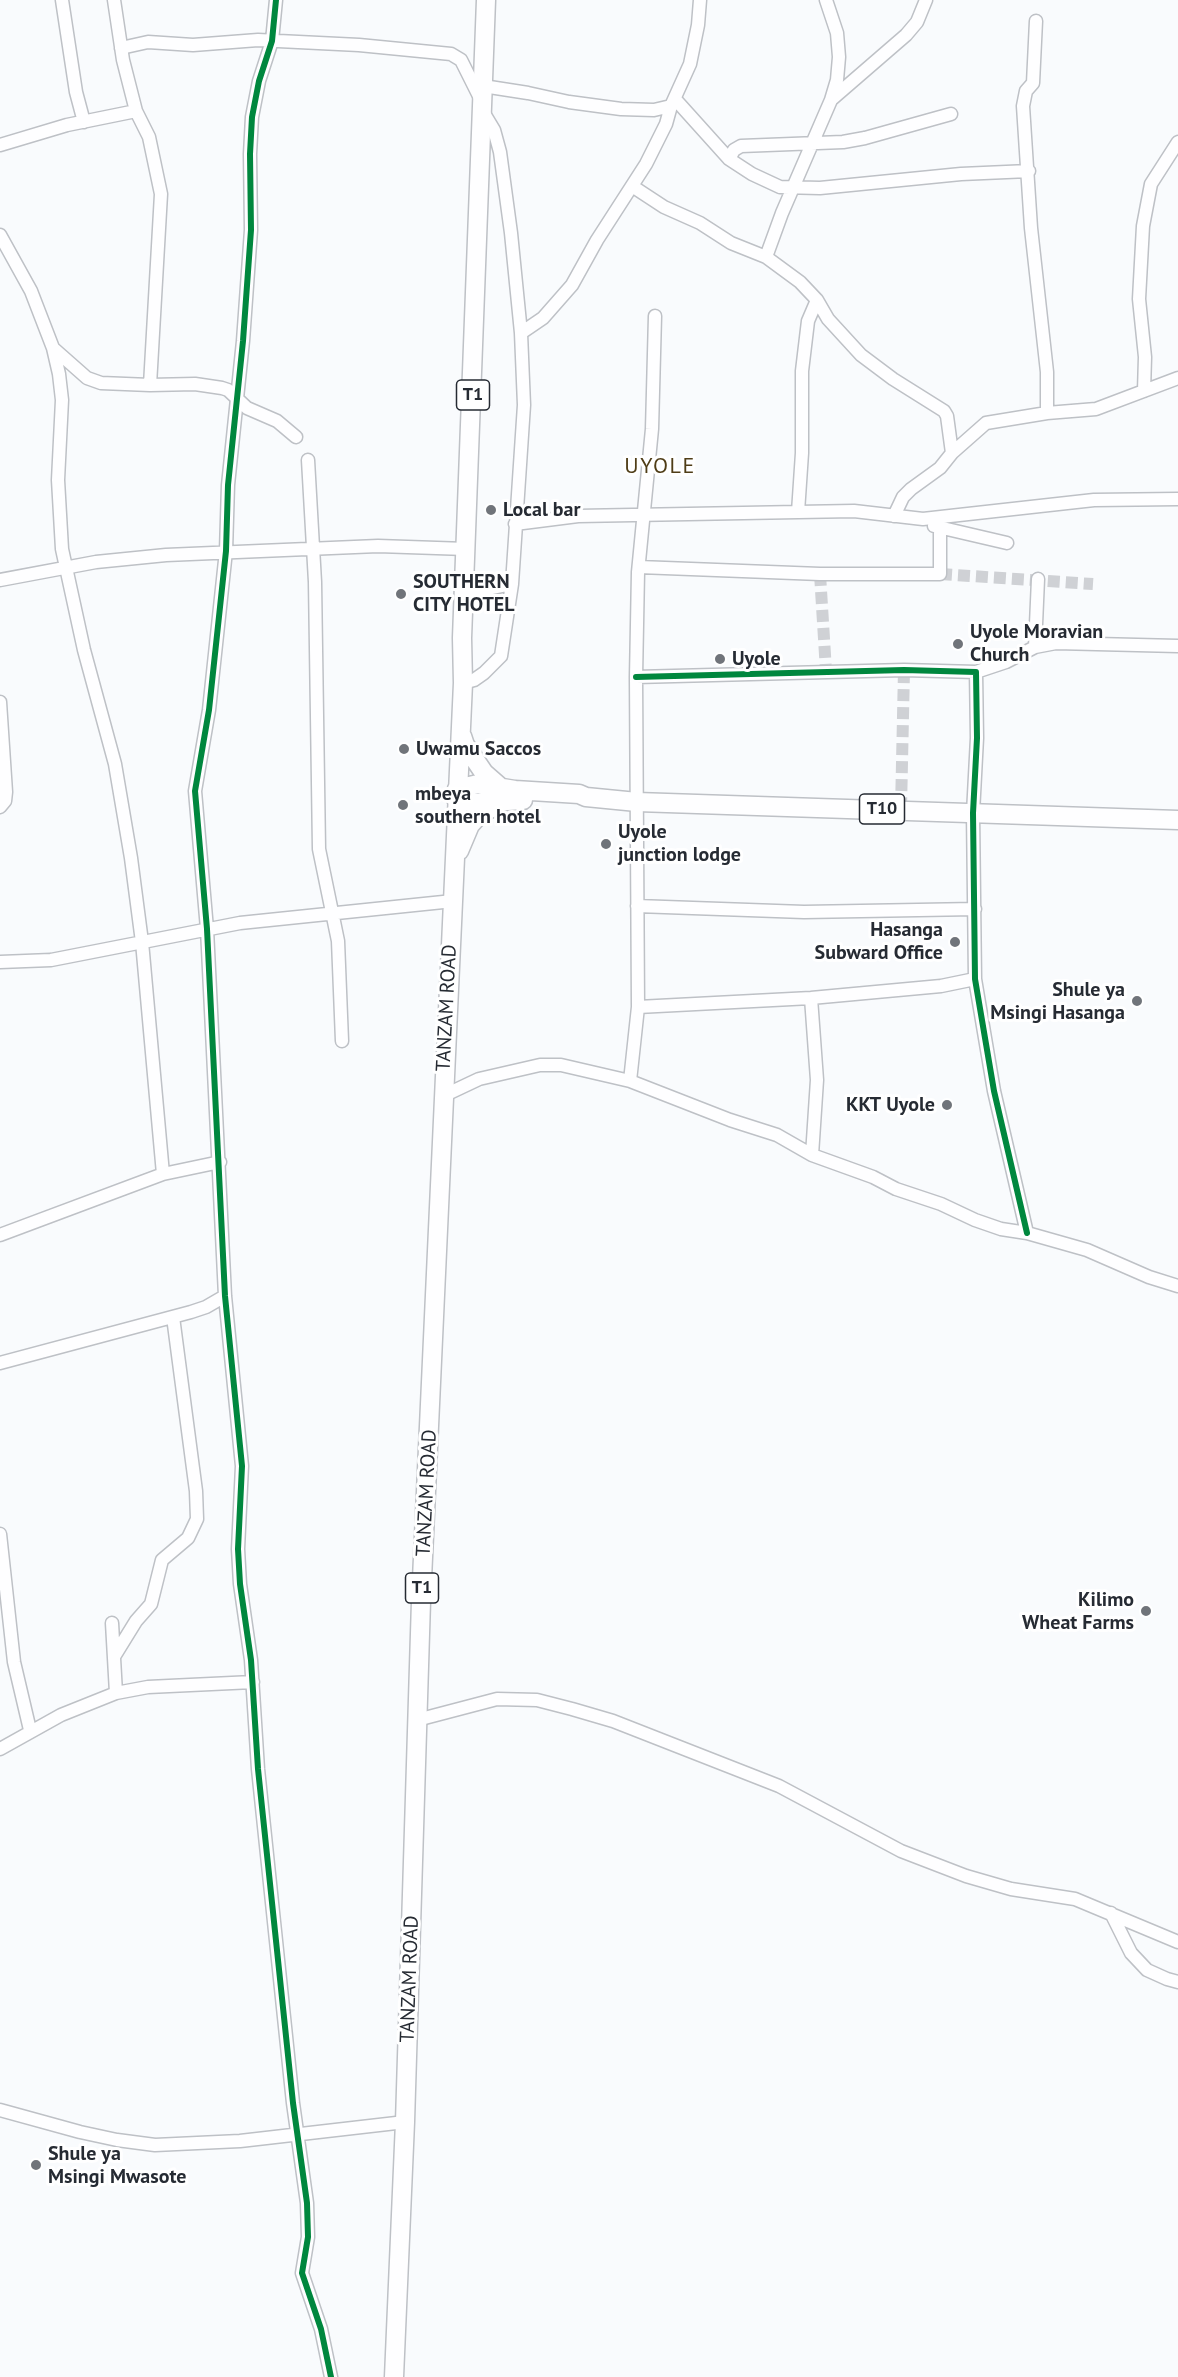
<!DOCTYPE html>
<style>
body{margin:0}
canvas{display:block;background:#f9fbfd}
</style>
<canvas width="1178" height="2377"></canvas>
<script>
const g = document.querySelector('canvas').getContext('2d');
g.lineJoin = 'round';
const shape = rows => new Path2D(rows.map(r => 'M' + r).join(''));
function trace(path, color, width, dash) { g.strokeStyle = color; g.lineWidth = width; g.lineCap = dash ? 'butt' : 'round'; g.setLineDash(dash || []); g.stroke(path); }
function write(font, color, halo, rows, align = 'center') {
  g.font = font + ' "PT Sans",sans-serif'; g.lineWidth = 6; g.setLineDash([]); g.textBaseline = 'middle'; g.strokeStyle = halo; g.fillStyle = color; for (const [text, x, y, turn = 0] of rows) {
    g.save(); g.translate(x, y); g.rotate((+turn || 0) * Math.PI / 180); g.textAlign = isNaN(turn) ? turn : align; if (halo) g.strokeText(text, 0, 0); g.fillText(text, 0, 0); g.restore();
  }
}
trace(shape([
 [820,574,826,671],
 [940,574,1093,584],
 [901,809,904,670]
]), '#cfd1d5', 12, [12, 6]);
const minor = shape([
 [62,0,76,92,84,122],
 [114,0,123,60,136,111,149,137,161,194,150,385],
 [276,0,272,41,259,81,252,117,250,154,251,230,243,341,228,485,226,551,209,710,195,791,207,929,225,1296,242,1466,238,1549,240,1584,251,1660,258,1769,293,2103,307,2203,308,2237,302,2273,321,2329,331,2377],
 [1036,21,1033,83,1026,91,1023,106,1031,228,1047,372,1047,413],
 [121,48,148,42,193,45,258,40,359,45,451,54,461,60,481,100],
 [483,86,528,93,569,102,621,109,654,110,671,106,690,64,698,25,700,0],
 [675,99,729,159,752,174,780,187,820,188,961,174,1029,171],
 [832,99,906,35,917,22,926,0],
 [482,110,494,130,500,152,511,233,521,333],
 [0,145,67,125,136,111],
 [729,159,734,150,741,146,843,142,865,138,951,114],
 [632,186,664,207,700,223,731,243,766,257,800,282,817,300,828,319,861,355,893,379,944,411,947,416,952,453],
 [0,235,31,291,53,348,59,374,62,400,58,480,62,549,84,650,115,764,131,858,142,942,163,1174],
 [766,257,782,213,831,100,837,80,839,57,837,33,826,0],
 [53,348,87,378,101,383,150,385,195,384,222,388,228,390,247,408,277,421,296,437],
 [1144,391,1145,357,1139,299,1143,226,1151,184,1178,142],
 [308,460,315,582,319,849,338,941,342,1041],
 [798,512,802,453,802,371,808,321,817,300],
 [894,516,903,497,911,489,940,468,952,453,986,423,1047,413,1096,409,1178,378],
 [515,524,578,516,798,512,854,511,923,519,1094,500,1178,499],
 [934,526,1007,543],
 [639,567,820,574,940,574,940,529],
 [0,580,96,562,166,555,378,546,466,549],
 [464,594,512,584],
 [1035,647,1038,579],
 [976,672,1006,662,1035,647,1056,643,1178,646],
 [636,677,904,670,976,672,977,738,973,813,975,979,994,1091,1027,1233],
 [463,683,474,680,484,673,501,656,512,584,524,405,521,333,543,318,572,285,597,240,646,164,666,124,671,106],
 [0,702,6,792,5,801,0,807],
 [637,906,804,912,975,909],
 [0,962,51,960,240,923,453,901],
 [811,998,817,1080,812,1155],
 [638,1007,811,998,941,986,975,979],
 [630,1081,638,1007,636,677,638,572,652,429,655,316],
 [443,1096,479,1079,540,1065,561,1065,630,1081,730,1120,777,1135,812,1155,873,1177,896,1189,941,1204,975,1220,1001,1229,1027,1233,1087,1250,1149,1277,1178,1286],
 [0,1235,163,1174,220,1162],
 [0,1363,191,1312,206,1307,225,1296],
 [0,1534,14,1662,30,1730],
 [112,1623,116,1693],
 [115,1655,136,1621,151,1604,162,1560,188,1538,197,1519,196,1491,173,1317],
 [417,1720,497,1699,537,1700,572,1709,613,1721,779,1786,901,1851,966,1876,1011,1889,1075,1899,1178,1942],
 [0,1749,61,1715,116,1693,148,1687,253,1682],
 [1111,1913,1131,1953,1147,1970,1167,1979,1178,1982],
 [0,2110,80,2132,117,2140,155,2145,240,2141,405,2122]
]);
const highway = shape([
 [462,736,465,745,484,773,500,787],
 [457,789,478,784,515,790,579,794,586,797,637,802,1178,820],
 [456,799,476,803,523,800],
 [459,851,470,825,478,816,499,803],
 [394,2377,405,2122,421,1601,463,683,462,638,486,0]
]);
trace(minor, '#bec1c6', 15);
trace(highway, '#bec1c6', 21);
trace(minor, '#fefeff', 12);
trace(highway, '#fefeff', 18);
trace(shape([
 [276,0,272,41,259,81,252,117,250,154,251,230,243,341,228,485,226,551,209,710,195,791,207,929,225,1296,242,1466,238,1549,240,1584,251,1660,258,1769,293,2103,307,2203,308,2237,302,2273,321,2329,331,2377],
 [636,677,904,670,976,672,977,738,973,813,975,979,994,1091,1027,1233]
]), '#00873e', 6);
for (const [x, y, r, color] of [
 [491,510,6,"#70747a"],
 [401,594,6,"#70747a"],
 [958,644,6,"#70747a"],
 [720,659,6,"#70747a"],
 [404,749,6,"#70747a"],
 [403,805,6,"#70747a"],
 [606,844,6,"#70747a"],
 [955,942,6,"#70747a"],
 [1137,1001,6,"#70747a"],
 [947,1105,6,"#70747a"],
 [1146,1611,6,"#70747a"],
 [36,2165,6,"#70747a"]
]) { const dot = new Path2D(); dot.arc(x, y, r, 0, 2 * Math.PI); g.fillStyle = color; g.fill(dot); trace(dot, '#fff', 2); }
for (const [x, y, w] of [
 [473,395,33],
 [882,809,45],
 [422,1588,33]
]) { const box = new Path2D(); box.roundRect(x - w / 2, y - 15, w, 30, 4.5); g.fillStyle = '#fff'; g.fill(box); trace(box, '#262b33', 1.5); }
write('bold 18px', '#262b33', null, [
 ["T1",473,395],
 ["T10",882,809],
 ["T1",422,1588]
]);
write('bold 20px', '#262b33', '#fff', [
 ["Local bar",503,510],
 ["SOUTHERN",413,582],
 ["CITY HOTEL",413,605],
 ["Uyole Moravian",970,632],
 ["Church",970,655],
 ["Uyole",732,659],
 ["Uwamu Saccos",416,749],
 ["mbeya",415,794],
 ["southern hotel",415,817],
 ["Uyole",618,832],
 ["junction lodge",618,855],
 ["Hasanga",943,930,"right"],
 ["Subward Office",943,953,"right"],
 ["Shule ya",1125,990,"right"],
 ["Msingi Hasanga",1125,1013,"right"],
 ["KKT Uyole",935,1105,"right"],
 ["Kilimo",1134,1600,"right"],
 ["Wheat Farms",1134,1623,"right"],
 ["Shule ya",48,2154],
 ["Msingi Mwasote",48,2177]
], 'left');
write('20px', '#262b33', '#fff', [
 ["TANZAM ROAD",447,1008,-87],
 ["TANZAM ROAD",427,1493,-87],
 ["TANZAM ROAD",410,1979,-88]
]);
g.letterSpacing = '1.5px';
write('22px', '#4f3d17', '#fff', [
 ["UYOLE",660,467]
]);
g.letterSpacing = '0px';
</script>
